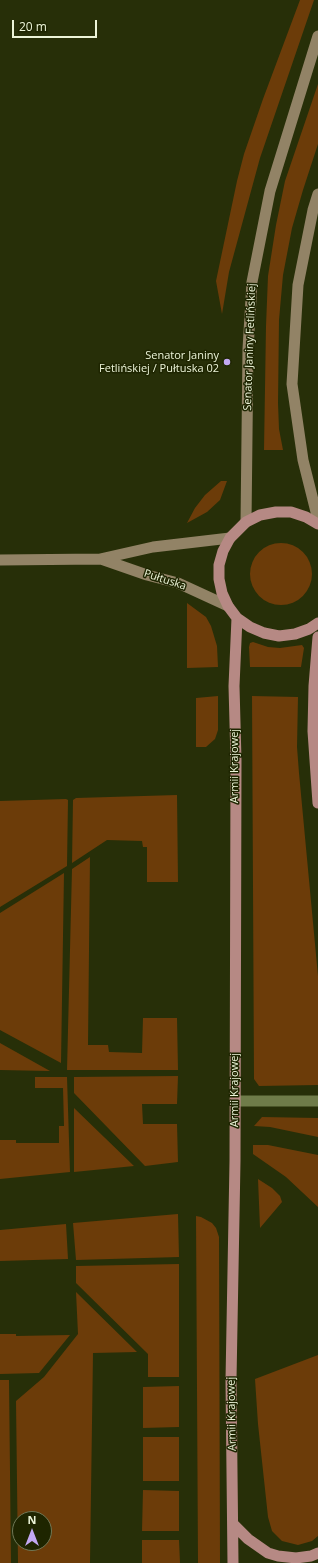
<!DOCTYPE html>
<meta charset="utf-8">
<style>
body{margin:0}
#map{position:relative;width:318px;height:1563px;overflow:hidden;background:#272f08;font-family:"Open Sans",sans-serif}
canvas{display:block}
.north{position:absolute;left:12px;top:1511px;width:40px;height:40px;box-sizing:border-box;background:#1e2500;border:1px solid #707856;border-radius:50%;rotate:0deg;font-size:11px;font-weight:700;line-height:16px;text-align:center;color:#ecf4d8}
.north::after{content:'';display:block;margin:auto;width:14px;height:18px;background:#c2a8f2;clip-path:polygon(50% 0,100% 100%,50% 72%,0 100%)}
.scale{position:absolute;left:12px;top:20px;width:85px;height:18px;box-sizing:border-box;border:2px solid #ecf4d8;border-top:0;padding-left:5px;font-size:12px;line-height:14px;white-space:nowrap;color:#ecf4d8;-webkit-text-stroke:3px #1e2500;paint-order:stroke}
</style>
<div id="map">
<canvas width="318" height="1563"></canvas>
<div class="north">N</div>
<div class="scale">20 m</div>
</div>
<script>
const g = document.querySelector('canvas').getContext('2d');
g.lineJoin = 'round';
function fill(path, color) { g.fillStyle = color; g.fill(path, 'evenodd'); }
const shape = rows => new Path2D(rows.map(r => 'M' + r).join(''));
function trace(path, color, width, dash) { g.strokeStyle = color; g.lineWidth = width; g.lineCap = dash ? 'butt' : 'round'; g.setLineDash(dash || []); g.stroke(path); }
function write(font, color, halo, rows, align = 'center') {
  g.font = font + ' "Open Sans",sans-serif'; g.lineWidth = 3; g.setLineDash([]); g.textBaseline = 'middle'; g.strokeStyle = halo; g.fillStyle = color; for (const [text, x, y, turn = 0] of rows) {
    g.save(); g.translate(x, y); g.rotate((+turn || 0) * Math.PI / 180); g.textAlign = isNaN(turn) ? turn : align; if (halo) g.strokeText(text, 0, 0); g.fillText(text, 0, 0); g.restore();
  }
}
fill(shape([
 [300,0,314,0,260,158,229,272,222,314,216,281,237,181,244,154,263,99],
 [318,84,318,144,303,190,292,228,283,275,279,320,278,403,279,429,283,450,264,450,266,326,268,276,276,225,285,181],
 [221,481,227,481,220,500,207,512,187,523,195,508,205,495],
 '250 574a31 31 0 1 1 62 0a31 31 0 1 1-62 0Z',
 [187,603,206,617,211,626,217,646,218,667,187,668],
 [253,642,268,647,280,648,302,645,304,648,301,667,250,667,249,647,250,643],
 [218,696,218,730,215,739,206,747,196,747,196,698],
 [252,696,298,697,297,747,299,773,318,976,318,1085,259,1086,254,1079],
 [177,795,178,882,147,882,147,847,143,847,142,841,107,840,72,863,73,800,76,798],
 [66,799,68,800,67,866,0,907,0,801],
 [90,857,88,1045,108,1045,109,1052,142,1053,143,1018,177,1018,178,1070,67,1070,72,869],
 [64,873,61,1063,0,1030,0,913],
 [0,1043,50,1071,0,1070],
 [178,1076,177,1104,142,1104,143,1124,177,1124,178,1162,145,1166,74,1093,74,1077],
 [35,1077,67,1077,70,1172,0,1179,0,1140,16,1140,16,1143,59,1143,59,1126,64,1126,63,1088,35,1088],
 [74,1108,134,1166,74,1172],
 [262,1117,318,1118,318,1137,270,1127,254,1126],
 [253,1145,268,1145,318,1155,318,1207,286,1177,253,1154],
 [258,1179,272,1188,280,1196,282,1202,260,1228],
 [178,1214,179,1257,76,1260,73,1223],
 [196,1216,201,1217,212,1223,216,1228,219,1237,220,1563,198,1563],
 [66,1224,68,1259,0,1261,0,1230],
 [179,1264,179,1377,148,1377,148,1354,76,1283,76,1266],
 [76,1292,137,1352,93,1353,90,1563,18,1563,16,1401,44,1377,78,1334],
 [20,1519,44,1519,44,1543,20,1543],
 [0,1334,16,1334,16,1336,70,1335,39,1373,0,1374],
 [318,1355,318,1536,312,1541,298,1545,282,1541,272,1531,268,1517,258,1424,255,1379],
 [0,1380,9,1380,11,1563,0,1563],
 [179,1386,179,1427,143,1428,143,1387],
 [143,1437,179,1437,179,1481,143,1481],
 [143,1490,179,1491,179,1531,142,1531],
 [142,1540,179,1540,180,1563,142,1563]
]), '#6c3c09');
trace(shape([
 [235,1101,318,1101]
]), '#6f7c49', 11);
trace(shape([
 [318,194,313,210,298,285,292,384,303,460,318,520],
 [246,522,248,349,252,282,270,191,318,36],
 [101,559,147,575,178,583,228,606],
 [0,560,100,559,153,547,230,538]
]), '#928366', 11);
trace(shape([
 [318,524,306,517,291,512,276,512,260,515,246,522,230,538,223,551,219,565,219,579,222,593,228,606,237,618,250,627,264,633,279,636,295,634,309,629,318,623],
 [318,637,314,686,313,731,318,803],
 [234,1525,248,1539,268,1553,278,1556,296,1558,311,1556,318,1553],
 [233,1563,231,1380,235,1161,236,760,234,686,237,618]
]), '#b68984', 11);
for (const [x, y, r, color] of [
 [227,362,4,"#c2a8f2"]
]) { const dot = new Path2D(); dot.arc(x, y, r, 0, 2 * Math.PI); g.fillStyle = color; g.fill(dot); trace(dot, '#1e2500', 1.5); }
write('11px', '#ecf4d8', '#1e2500', [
 ["Senator Janiny Fetlińskiej",250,347,-88],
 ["Pułtuska",165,580,18],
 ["Armii Krajowej",235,766,-90],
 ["Armii Krajowej",235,1090,-90],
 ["Armii Krajowej",232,1414,-91]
]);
write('11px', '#ecf4d8', '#1e2500', [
 ["Senator Janiny",219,356],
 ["Fetlińskiej / Pułtuska 02",219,369]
], 'right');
</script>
